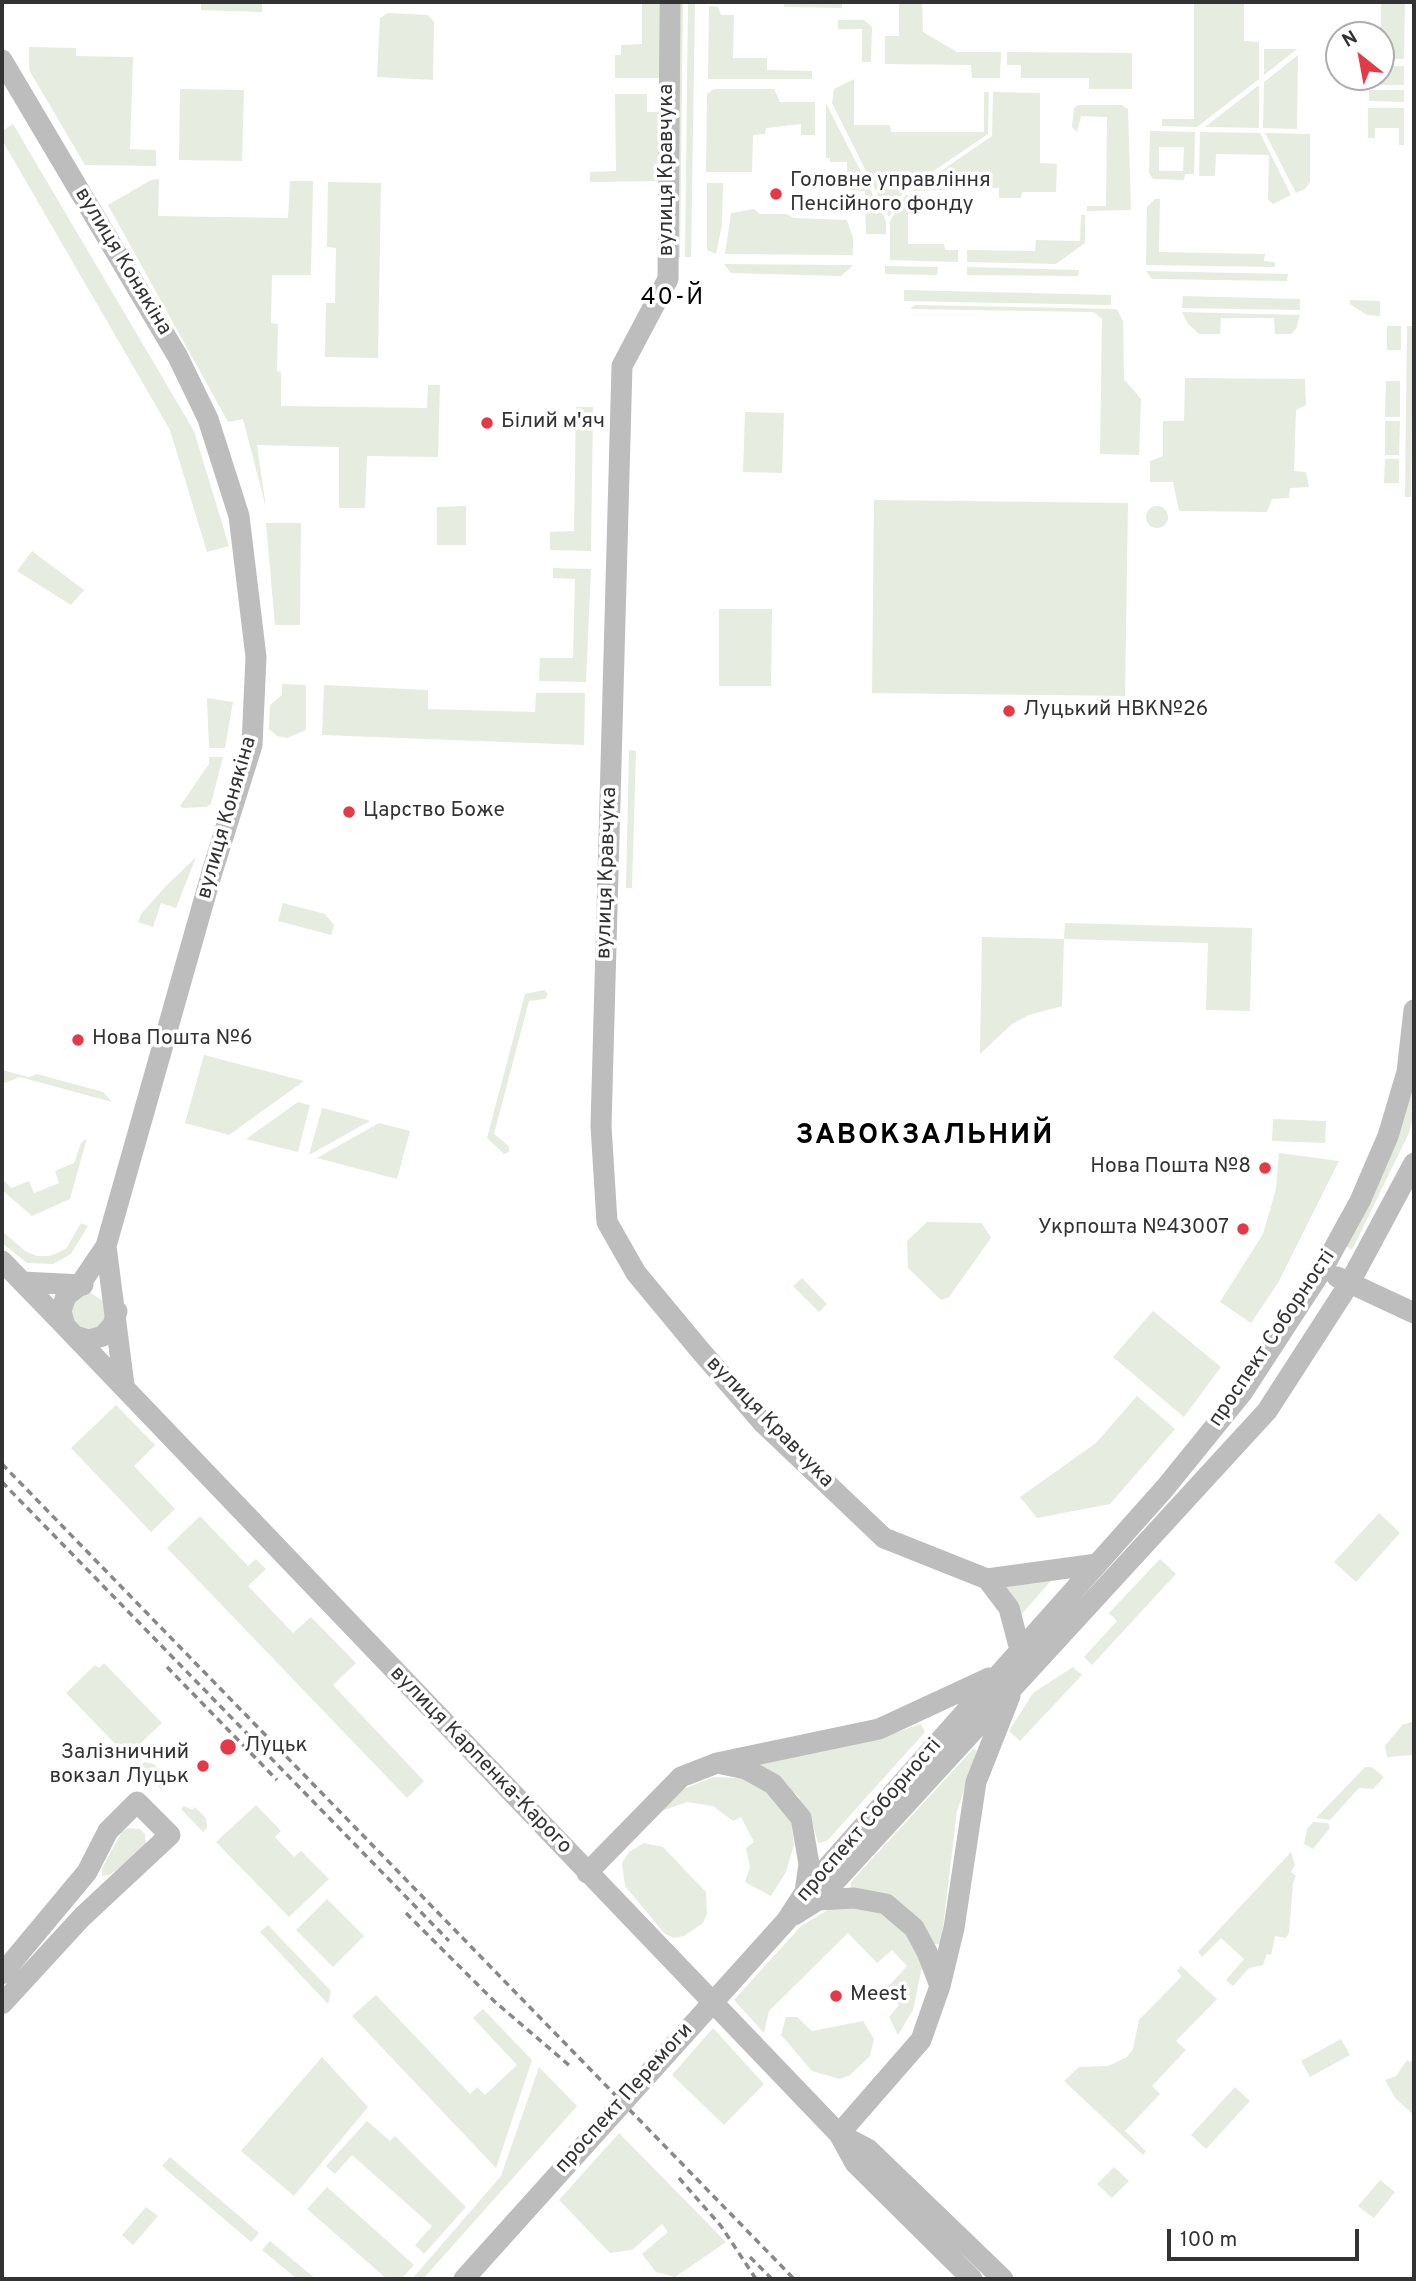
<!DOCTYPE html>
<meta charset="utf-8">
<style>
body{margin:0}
#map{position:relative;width:1416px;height:2281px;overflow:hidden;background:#fff;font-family:Overpass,sans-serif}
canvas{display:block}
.frame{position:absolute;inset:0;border:4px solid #333;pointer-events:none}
.north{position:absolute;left:1325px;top:21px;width:70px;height:70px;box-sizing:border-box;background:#fff;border:2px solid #adadad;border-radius:50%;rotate:329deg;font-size:19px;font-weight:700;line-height:28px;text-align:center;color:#333}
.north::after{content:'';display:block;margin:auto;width:24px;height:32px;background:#e63946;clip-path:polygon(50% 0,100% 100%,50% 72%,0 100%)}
.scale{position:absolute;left:1167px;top:2229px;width:192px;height:32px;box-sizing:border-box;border:4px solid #333;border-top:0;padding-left:9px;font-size:21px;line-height:24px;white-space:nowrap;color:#333;-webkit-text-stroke:5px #fff;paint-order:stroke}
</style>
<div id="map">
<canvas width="1416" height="2281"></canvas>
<div class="frame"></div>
<div class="north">N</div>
<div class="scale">100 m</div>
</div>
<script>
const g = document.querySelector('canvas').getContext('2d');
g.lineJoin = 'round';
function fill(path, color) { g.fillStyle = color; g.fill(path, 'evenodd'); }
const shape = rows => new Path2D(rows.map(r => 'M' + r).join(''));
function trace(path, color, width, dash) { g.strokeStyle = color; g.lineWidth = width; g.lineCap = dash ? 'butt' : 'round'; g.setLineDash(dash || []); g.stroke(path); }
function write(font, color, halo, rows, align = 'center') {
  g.font = font + ' Overpass,sans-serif'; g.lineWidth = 7; g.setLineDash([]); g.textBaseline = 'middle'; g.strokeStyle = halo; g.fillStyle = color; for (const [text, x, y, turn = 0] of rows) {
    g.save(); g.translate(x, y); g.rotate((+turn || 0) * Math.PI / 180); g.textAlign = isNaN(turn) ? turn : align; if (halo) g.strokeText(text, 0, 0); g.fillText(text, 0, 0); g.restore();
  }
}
fill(shape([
 [201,2,262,2,262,12,201,10],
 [642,2,659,2,659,78,615,78,615,55,621,55,621,45,642,44],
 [676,2,683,2,680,257,674,257],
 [688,2,695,2,691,257,685,257],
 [784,2,842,2,842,8,784,7],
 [899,2,922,2,923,32,957,52,1001,52,1000,78,972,78,971,65,885,64,885,36,899,36],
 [1194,2,1259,2,1244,3,1244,41,1259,42,1259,79,1197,127,1162,126,1162,119,1194,119],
 [1381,2,1405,2,1404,59,1381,59,1381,35,1376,35,1376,27,1381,27],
 [709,6,718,7,721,15,734,15,733,58,767,58,767,70,812,71,812,79,708,79],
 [388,13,428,15,434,22,433,80,377,77,380,18],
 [838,20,864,20,872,27,871,62,862,62,862,29,838,29],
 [29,47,76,48,76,56,133,57,130,149,156,150,156,166,85,165,29,70],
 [1264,49,1297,49,1264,75],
 [1007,52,1132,53,1132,89,1089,89,1089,78,1021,78,1021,65,1007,65],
 [1298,55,1297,129,1263,128,1264,82],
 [1381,66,1404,66,1404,85,1368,85,1368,77,1381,77],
 [854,79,854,125,890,125,891,132,984,132,984,92,989,92,988,134,904,191,889,217,832,103,834,89],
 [1259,85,1259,128,1205,127],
 [180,89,244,90,242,161,179,160],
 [714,89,774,89,780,102,815,102,815,135,801,135,801,124,766,128,765,134,753,135,752,172,706,172,707,94],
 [1369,90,1404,90,1404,102,1369,101],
 [993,92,1040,93,1040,163,1057,164,1056,192,1022,192,1021,198,999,198,999,188,912,191,992,136],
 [615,94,647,94,647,112,659,112,660,181,590,182,590,172,616,171],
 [826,103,886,221,886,234,866,234,865,191,847,190,847,162,830,162,830,158,826,158],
 [1078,105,1122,105,1128,109,1131,210,1087,211,1087,206,1106,206,1107,117,1081,116,1077,132,1072,127,1074,108],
 [1368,108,1404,108,1404,145,1399,145,1399,128,1375,128,1375,138,1368,138],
 [13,124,194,431,229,546,207,552,170,430,2,140,2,131],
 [1150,131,1195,132,1194,174,1185,174,1184,180,1153,179,1149,173],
 [1159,147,1184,147,1183,171,1159,171],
 [1200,132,1260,133,1291,195,1273,204,1268,200,1269,155,1216,154,1215,176,1199,176],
 [1265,133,1310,134,1310,182,1305,189,1296,193],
 [159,179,158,216,288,218,290,181,313,181,311,275,272,275,271,323,278,324,277,371,281,372,281,406,427,408,428,385,440,385,438,457,367,456,365,508,339,508,339,447,257,445,266,508,243,419,228,422,108,205,151,180],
 [328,182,381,183,378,358,325,357,326,303,335,303,336,248,327,247],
 [707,183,723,183,722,224,716,254,707,250],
 [906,195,908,195,908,244,944,244,945,250,958,250,958,262,890,260,890,221],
 [1155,199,1160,199,1159,252,1265,254,1264,261,1275,262,1275,267,1146,265,1147,207],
 [754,209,760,214,786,214,794,218,847,220,853,238,853,255,725,254,731,213],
 [1081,215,1085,215,1085,243,1056,264,967,262,967,250,1035,251,1036,240,1080,241],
 [724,264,853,265,841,276,731,273],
 [885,266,938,267,937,275,885,274],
 [967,267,1079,270,1078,276,967,275],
 [1146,271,1288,274,1287,281,1152,279],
 [904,290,1111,295,1111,305,904,301],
 [1183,296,1300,299,1300,310,1182,308],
 [1350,300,1380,301,1380,316,1367,315,1350,304],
 [915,305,1117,309,1123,321,1124,379,1141,399,1139,455,1100,454,1102,319,1094,312,910,309],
 [1182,312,1300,315,1296,329,1291,334,1275,334,1274,318,1221,318,1220,334,1199,334,1188,324],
 [1387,326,1401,326,1401,350,1387,350],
 [1407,326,1413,326,1411,497,1405,497],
 [1185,378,1305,379,1306,405,1296,410,1294,471,1306,472,1309,487,1290,488,1289,498,1272,499,1267,512,1179,511,1173,482,1150,482,1150,461,1163,456,1163,421,1184,421],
 [1386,381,1400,381,1400,417,1385,417],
 [576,407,593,407,591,551,550,550,550,532,574,531],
 [745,412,784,413,782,473,743,472],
 [1385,421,1400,421,1399,455,1385,455],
 [1385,459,1399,459,1399,483,1384,483],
 [874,500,1128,503,1125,696,872,693],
 [466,506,466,545,437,545,437,507],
 '1146 517a11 11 0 1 1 22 0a11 11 0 1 1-22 0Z',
 [266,523,301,523,300,625,275,625],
 [32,551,84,590,71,605,17,571],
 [553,568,591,569,586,682,539,681,540,658,573,658,575,579,553,578],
 [719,609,772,609,771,686,719,686],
 [282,684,306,685,306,730,287,738,277,736,269,729,270,705,282,695],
 [324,685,428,690,428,709,535,712,536,693,585,693,584,745,322,735],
 [207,698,233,702,225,748,209,748],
 [629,750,636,751,632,888,626,888],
 [209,757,223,757,211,804,206,807,183,808,180,806,209,764],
 [196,857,176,908,161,903,153,927,138,922,141,914,166,886],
 [283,903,325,914,334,925,331,935,278,921],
 [1065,923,1252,928,1250,1011,1206,1010,1208,943,1064,939,1062,1006,1029,1015,1012,1024,980,1054,982,937,1064,939],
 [544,990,548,994,545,999,529,1001,494,1134,509,1146,509,1152,504,1154,487,1138,525,994],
 [204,1055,304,1081,229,1135,185,1123],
 [2,1070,29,1077,37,1074,103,1092,112,1102,20,1077,2,1084],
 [1414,1079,1414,1113,1409,1133,1352,1250,1345,1245],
 [298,1102,310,1105,298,1152,246,1139],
 [322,1108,350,1115,370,1121,309,1155],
 [1273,1119,1326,1121,1325,1143,1272,1141],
 [379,1123,410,1131,397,1179,317,1158],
 [87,1138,70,1199,32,1216,2,1190,2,1178,11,1188,29,1181,34,1193,59,1183,55,1171,74,1163,81,1143],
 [1279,1153,1339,1161,1278,1283,1251,1323,1220,1302,1263,1234,1276,1189],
 [927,1222,982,1223,991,1238,949,1297,941,1300,908,1268,907,1241],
 [81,1223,88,1226,71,1254,53,1264,27,1263,2,1243,2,1231,25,1251,37,1256,50,1256,66,1249],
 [802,1278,827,1304,819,1312,793,1286],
 [91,1293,106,1303,108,1315,99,1330,76,1328,70,1305,84,1294],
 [1153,1311,1221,1367,1184,1417,1113,1357],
 [1137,1396,1175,1429,1110,1504,1037,1518,1020,1497,1096,1443],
 [116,1405,155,1445,134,1466,175,1509,151,1532,71,1448],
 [1379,1513,1400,1533,1356,1582,1334,1562],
 [200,1516,248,1566,256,1559,266,1569,248,1586,293,1633,311,1617,356,1663,333,1685,424,1781,407,1798,167,1548],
 [1160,1559,1176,1574,1092,1665,1084,1657,1117,1621,1109,1613],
 [1055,1576,1021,1615,1001,1585],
 [104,1663,162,1723,127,1756,66,1693,95,1665,99,1668],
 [1073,1667,1082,1675,1020,1741,1009,1731,1033,1693],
 [1414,1721,1414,1755,1387,1757,1385,1746,1402,1725],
 [921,1724,925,1732,827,1841,818,1843,810,1815,797,1795,757,1765,885,1736],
 [974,1748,977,1751,957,1811,941,1944,931,1944,851,1891,851,1882],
 [144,1762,154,1764,164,1775,161,1778,165,1786,162,1790,140,1766],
 [1365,1767,1372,1767,1384,1777,1373,1789,1359,1788,1330,1820,1316,1818],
 [714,1777,741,1778,758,1786,771,1795,791,1821,794,1845,786,1872,771,1896,745,1882,750,1867,746,1848,754,1842,741,1817,733,1821,713,1806,687,1802,662,1811,673,1793],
 [256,1805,281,1831,275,1837,294,1857,301,1851,329,1879,289,1917,216,1842],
 [184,1806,192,1810,195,1807,206,1818,207,1828,203,1832,181,1809],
 [1313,1822,1328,1823,1330,1828,1313,1849,1304,1844,1307,1829],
 [128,1828,140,1829,145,1834,146,1846,142,1853,109,1875,102,1876,102,1868,122,1832],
 [644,1843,663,1847,706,1892,707,1913,703,1923,684,1936,674,1938,665,1934,625,1886,622,1863,629,1852],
 [1291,1852,1295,1865,1291,1872,1296,1876,1293,1883,1289,1933,1286,1938,1275,1936,1271,1955,1267,1954,1263,1965,1249,1968,1233,1986,1226,1980,1244,1959,1221,1938,1202,1957,1198,1952],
 [327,1899,364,1936,333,1967,296,1930],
 [862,1905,891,1916,911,1936,922,1967,913,2010,898,2035,889,2017,899,2005,885,1990,907,1966,892,1950,877,1963,848,1933,769,2011,764,2033,734,2000,801,1926,831,1908],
 [268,1925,331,1991,328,2004,260,1932],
 [1181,1966,1217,1999,1176,2041,1186,2050,1152,2086,1160,2094,1125,2131,1146,2151,1143,2155,1064,2081,1079,2067,1108,2066,1127,2057,1133,2049,1139,2020,1182,1976,1177,1971],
 [376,1995,470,2094,477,2087,485,2095,517,2065,473,2018,483,2009,532,2060,496,2168,352,2016],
 [786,2017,797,2017,812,2031,863,2021,874,2039,870,2056,850,2075,840,2079,812,2071,781,2035],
 [713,2028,764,2084,724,2125,672,2075],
 [1341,2039,1350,2055,1310,2077,1301,2061],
 [322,2057,368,2107,294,2196,241,2151],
 [1414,2057,1414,2115,1395,2098,1385,2080,1396,2076,1407,2060,1410,2062],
 [539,2067,577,2106,423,2279,412,2279,501,2176],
 [1235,2087,1250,2101,1206,2149,1191,2135],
 [367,2121,390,2141,395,2136,466,2207,424,2254,415,2245,432,2226,352,2155,335,2174,326,2166],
 [619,2133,726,2242,675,2277,656,2272,642,2254,668,2232,662,2224,632,2250,610,2253,559,2200],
 [170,2157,259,2233,251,2242,162,2166],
 [1114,2167,1129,2181,1112,2198,1097,2184],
 [1380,2180,1395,2192,1374,2218,1358,2206],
 [327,2187,414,2265,401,2279,387,2279,307,2209],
 [146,2207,158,2216,133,2245,122,2235],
 [270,2241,316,2279,297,2279,262,2250]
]), '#e6ecdf');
trace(shape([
 [670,2,668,279,622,366,601,1126,607,1222,636,1273,699,1349,764,1424,884,1538,987,1579,1097,1564],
 [2,60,178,357,208,419,239,516,256,657,252,745,212,872,106,1246,79,1286,66,1296,61,1311,65,1326,839,2134,855,2163,972,2279],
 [106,1246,124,1385],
 [2,1261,65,1326],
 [1337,1277,1414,1313],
 [22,1282,83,1285],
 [75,1336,89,1340,103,1336,113,1325,117,1311],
 [987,1579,1009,1608,1020,1650],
 [722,1764,746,1769,773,1784,801,1818,809,1864,805,1892],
 [587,1873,681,1777,717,1763,879,1729,989,1678],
 [818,1900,854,1898,886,1904,914,1928,927,1952,940,1986],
 [794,1915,818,1900,1267,1411,1349,1284,1414,1163],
 [787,1920,805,1892,1165,1488,1242,1393,1322,1270,1360,1201,1388,1136,1407,1072,1414,1010],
 [2,1974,87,1872,108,1831,137,1802,170,1835,82,1917,2,2004],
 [839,2134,921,2040,940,1986,954,1928,976,1782,1010,1696],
 [839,2134,868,2149,1003,2279]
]), '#bdbdbd', 21);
trace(shape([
 [2,1464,794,2279],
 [2,1482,449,1941],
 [167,1667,277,1780],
 [406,1913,494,2001,570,2066],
 [679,2178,721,2226,756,2279],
 [750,2257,772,2279]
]), '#888', 3.5, [7, 5]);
trace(shape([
 [464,2279,787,1920]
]), '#bdbdbd', 21);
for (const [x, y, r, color] of [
 [776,194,7,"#e63946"],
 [487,423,7,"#e63946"],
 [1009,711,7,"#e63946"],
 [349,812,7,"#e63946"],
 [78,1040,7,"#e63946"],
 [1265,1168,7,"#e63946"],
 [1243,1229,7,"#e63946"],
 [228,1747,9,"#e63946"],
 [203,1766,7,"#e63946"],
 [836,1996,7,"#e63946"]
]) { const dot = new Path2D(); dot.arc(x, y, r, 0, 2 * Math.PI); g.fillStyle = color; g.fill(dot); trace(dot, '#fff', 2.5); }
write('21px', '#333', '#fff', [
 ["вулиця Кравчука",668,170,-90],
 ["вулиця Конякіна",122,262,59],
 ["вулиця Конякіна",228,818,-74],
 ["вулиця Кравчука",608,873,-88],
 ["проспект Соборності",1273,1339,-56],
 ["вулиця Кравчука",769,1423,46],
 ["вулиця Карпенка-Карого",480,1761,46],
 ["проспект Соборності",870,1821,-49],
 ["проспект Перемоги",625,2099,-48]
]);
write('21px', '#333', '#fff', [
 ["Головне управління",790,182],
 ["Пенсійного фонду",790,206],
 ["Білий м'яч",501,423],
 ["Луцький НВК№26",1023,711],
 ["Царство Боже",363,812],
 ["Нова Пошта №6",92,1040],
 ["Нова Пошта №8",1251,1168,"right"],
 ["Укрпошта №43007",1229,1229,"right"],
 ["Луцьк",244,1747],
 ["Залізничний",189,1754,"right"],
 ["вокзал Луцьк",189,1778,"right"],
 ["Meest",850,1996]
], 'left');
g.letterSpacing = '2px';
write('24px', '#000', '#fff', [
 ["40-Й",673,299]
]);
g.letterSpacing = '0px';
g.letterSpacing = '2px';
write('bold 28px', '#000', '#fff', [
 ["ЗАВОКЗАЛЬНИЙ",925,1137]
]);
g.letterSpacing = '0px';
</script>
